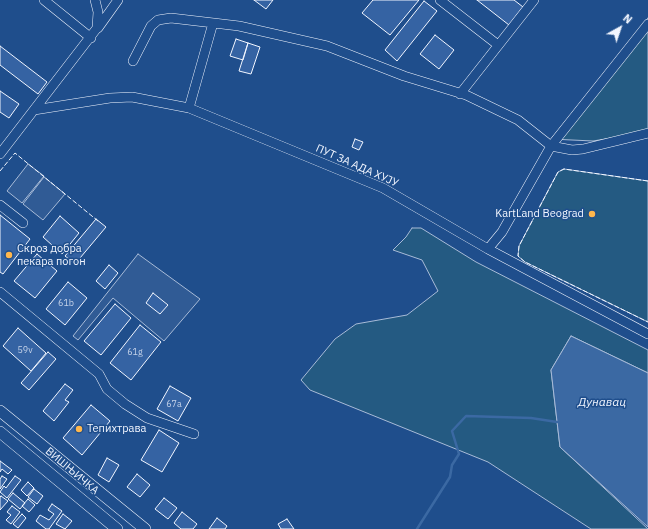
<!DOCTYPE html>
<meta charset="utf-8">
<style>
body{margin:0}
#map{position:relative;width:648px;height:529px;overflow:hidden;background:#1f4e8c;font-family:"IBM Plex Sans",sans-serif}
canvas{display:block}
.north{position:absolute;left:600px;top:8px;width:40px;height:40px;-webkit-text-stroke:3px #1f4e8c;paint-order:stroke;rotate:40deg;font-size:11px;font-weight:700;line-height:16px;text-align:center;color:#f2f6ff}
.north::after{content:'';display:block;margin:auto;width:14px;height:18px;background:#f2f6ff;clip-path:polygon(50% 0,100% 100%,50% 72%,0 100%)}
</style>
<div id="map">
<canvas width="648" height="529"></canvas>
<div class="north">N</div>
</div>
<script>
const g = document.querySelector('canvas').getContext('2d');
g.lineJoin = 'round';
function fill(path, color) { g.fillStyle = color; g.fill(path, 'evenodd'); }
const shape = rows => new Path2D(rows.map(r => 'M' + r).join(''));
function trace(path, color, width, dash) { g.strokeStyle = color; g.lineWidth = width; g.lineCap = dash ? 'butt' : 'round'; g.setLineDash(dash || []); g.stroke(path); }
function write(font, color, halo, rows, align = 'center') {
  g.font = font + ' "IBM Plex Sans",sans-serif'; g.lineWidth = 3; g.setLineDash([]); g.textBaseline = 'middle'; g.strokeStyle = halo; g.fillStyle = color; for (const [text, x, y, turn = 0] of rows) {
    g.save(); g.translate(x, y); g.rotate((+turn || 0) * Math.PI / 180); g.textAlign = isNaN(turn) ? turn : align; if (halo) g.strokeText(text, 0, 0); g.fillText(text, 0, 0); g.restore();
  }
}
const green = shape([
 [648,18,648,132,593,141,551,139,648,18],
 [564,169,648,181,648,322,525,262,518,256,519,246,552,183,558,172,564,169],
 [412,228,421,228,476,262,648,350,648,373,571,336,551,370,560,447,648,529,591,529,488,462,310,390,301,380,335,339,356,324,407,315,438,291,422,260,393,250,406,237,412,228]
]);
fill(green, '#245a82');
trace(green, '#a8bbd7', 1);
const parking = shape([
 [28,164,44,176,22,203,7,191,28,164],
 [44,177,65,194,43,220,23,204,44,177],
 [138,254,200,299,164,341,113,298,78,340,73,336,138,254]
]);
fill(parking, '#305b95');
trace(parking, '#a8bbd7', 1);
const water = shape([
 [571,336,648,373,648,527,560,447,551,370,571,336]
]);
fill(water, '#3b69a3');
trace(water, '#a8bbd7', 1);
trace(shape([
 [417,529,450,477,452,465,459,454,452,431,466,416,531,418,557,422]
]), '#3b69a3', 2.5);
const building = shape([
 [254,0,273,0,266,9,254,0],
 [373,0,419,0,390,35,362,13,373,0],
 [477,0,514,0,523,7,509,25,477,0],
 [424,1,437,11,397,61,385,50,424,1],
 [435,35,454,50,439,69,420,54,435,35],
 [236,39,248,43,243,60,230,56,236,39],
 [248,43,260,47,251,74,239,71,248,43],
 [0,46,47,82,38,94,0,65,0,46],
 [0,91,19,104,9,118,0,112,0,91],
 [355,139,363,142,359,150,352,147,355,139],
 [0,215,30,239,3,274,0,272,0,215],
 [60,216,79,233,62,254,43,237,60,216],
 [96,219,106,227,75,264,65,256,96,219],
 [37,254,57,271,35,298,14,281,37,254],
 [109,265,118,273,105,289,96,281,109,265],
 [68,282,87,298,65,325,46,309,68,282],
 [153,293,168,305,160,314,146,303,153,293],
 [115,304,131,318,101,355,84,341,115,304],
 [140,325,161,342,131,380,110,363,140,325],
 [18,328,46,353,31,371,3,346,18,328],
 [48,352,56,359,29,390,21,383,48,352],
 [65,384,73,390,65,400,69,402,54,421,43,411,65,384],
 [170,386,191,398,178,421,157,409,170,386],
 [91,405,110,421,82,455,63,438,91,405],
 [159,430,179,443,162,472,141,460,159,430],
 [107,458,119,465,109,482,98,475,107,458],
 [0,461,12,470,8,474,2,469,0,472,0,461],
 [137,474,150,485,140,497,127,487,137,474],
 [2,476,7,479,0,489,0,479,2,476],
 [15,476,21,480,7,498,0,492,4,486,6,488,15,476],
 [28,482,34,488,27,496,21,490,28,482],
 [34,489,43,496,37,504,28,497,34,489],
 [13,493,25,503,20,509,8,499,13,493],
 [1,496,8,501,0,510,0,497,1,496],
 [164,498,177,508,168,519,155,509,164,498],
 [28,499,35,505,29,512,22,506,28,499],
 [52,504,62,511,49,529,46,529,36,521,40,515,49,520,54,514,48,510,52,504],
 [12,506,20,512,11,524,6,520,11,515,7,512,12,506],
 [182,512,197,524,193,529,181,529,174,523,182,512],
 [22,514,26,518,18,528,13,524,22,514],
 [63,514,72,521,65,529,56,524,63,514],
 [217,518,227,526,225,529,209,529,217,518],
 [287,519,294,529,281,529,278,524,287,519]
]);
fill(building, '#3563a3');
trace(building, '#f2f6ff', 1);
const minor = shape([
 [44,0,91,38],
 [440,0,498,45],
 [98,28,118,0],
 [133,61,151,26,158,20,171,18,239,26,327,46,404,76,466,95,518,120,551,146,572,150,583,149,648,133],
 [460,94,534,0],
 [189,108,213,23],
 [34,110,110,98,132,97,189,108,383,188,488,249,648,334],
 [0,154,97,28,98,12,95,0],
 [0,205,23,223],
 [488,249,502,232,551,146,648,24],
 [0,292,99,374,107,389,125,404,147,418,194,434]
]);
const major = shape([
 [0,411,145,529],
 [0,432,117,529]
]);
trace(minor, '#f2f6ff', 10);
trace(major, '#f2f6ff', 12);
trace(minor, '#1f4e8c', 9);
trace(major, '#1f4e8c', 11);
trace(shape([
 [0,171,15,153,98,221],
 [648,181,564,169,558,172,519,246,518,256,525,262,648,322]
]), '#f2f6ff', 1, [5, 2]);
for (const [x, y, r, color] of [
 [592,214,4,"#ffb74d"],
 [9,255,4,"#ffb74d"],
 [79,429,4,"#ffb74d"]
]) { const dot = new Path2D(); dot.arc(x, y, r, 0, 2 * Math.PI); g.fillStyle = color; g.fill(dot); trace(dot, '#1f4e8c', 1.5); }
write('9px', '#c3d1e8', null, [
 ["61b",66,303],
 ["59v",25,350],
 ["61g",135,352],
 ["67a",174,404]
]);
write('11px', '#f2f6ff', '#1f4e8c', [
 ["ПУТ ЗА АДА ХУЈУ",357,166,24],
 ["ВИШЊИЧКА",72,471,40]
]);
write('11px', '#f2f6ff', '#1f4e8c', [
 ["KartLand Beograd",584,214,"right"],
 ["Скроз добра",17,249],
 ["пекара погон",17,262],
 ["Тепихтрава",87,429]
], 'left');
write('italic 12px', '#f2f6ff', '#1f4e8c', [
 ["Дунавац",602,403]
]);
</script>
